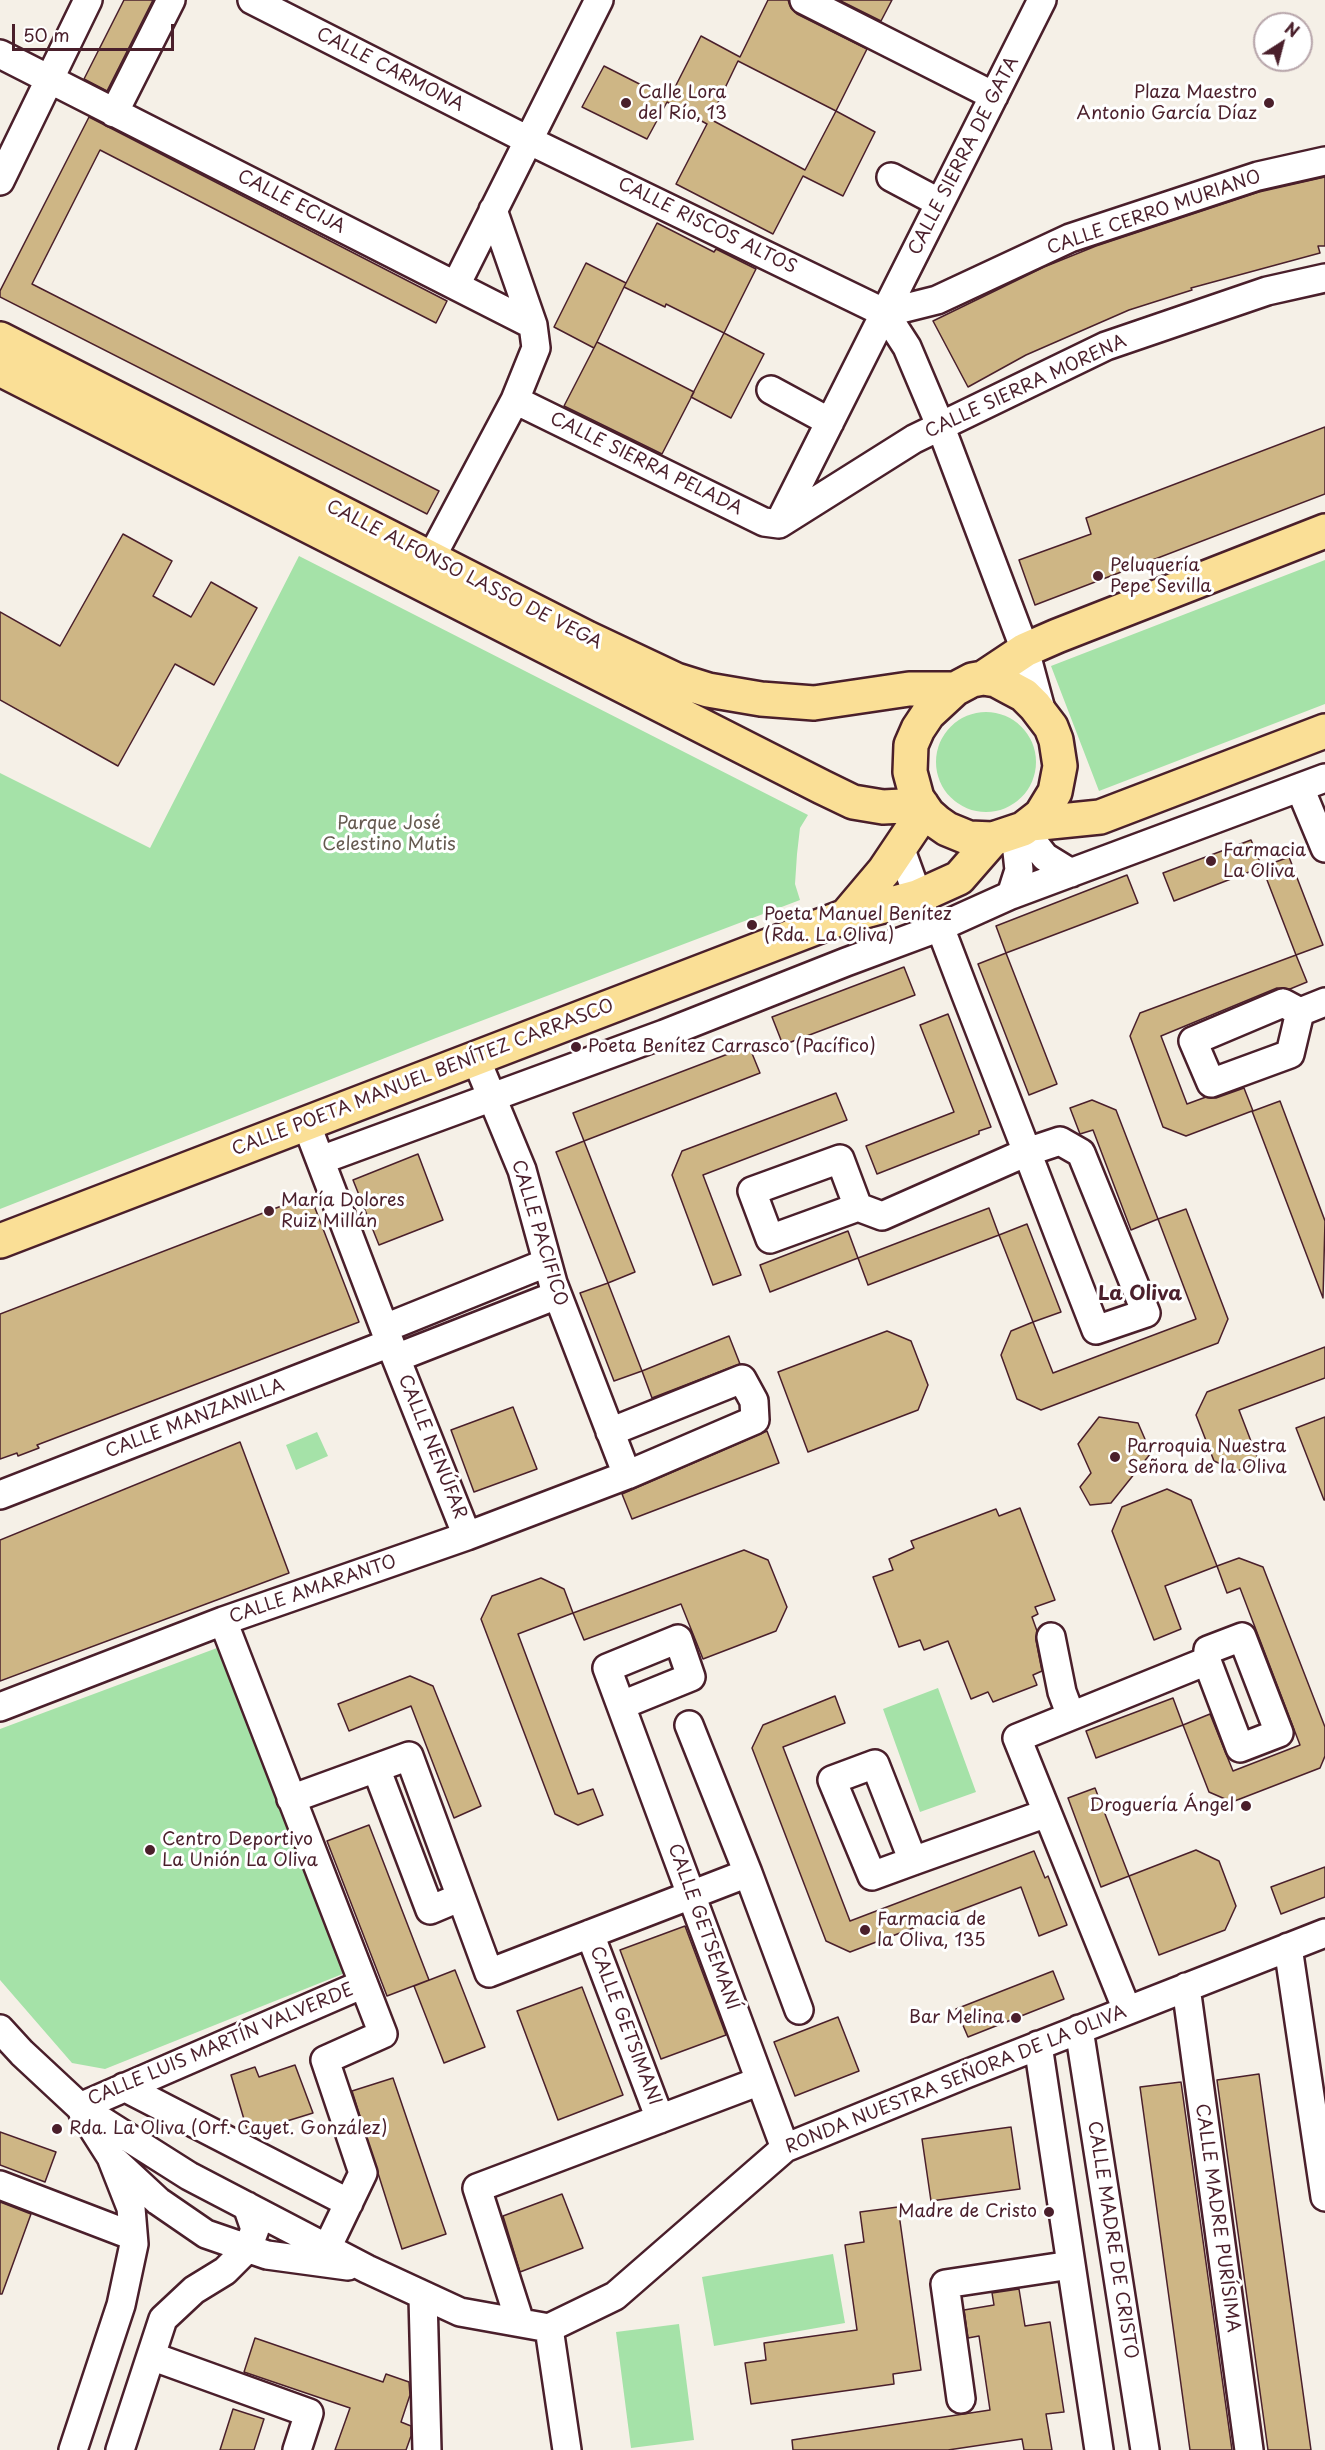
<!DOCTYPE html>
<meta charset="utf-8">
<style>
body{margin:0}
#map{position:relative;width:1325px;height:2450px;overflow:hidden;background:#f5f0e7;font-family:"Playpen Sans",sans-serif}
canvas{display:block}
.north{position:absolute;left:1253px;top:12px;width:60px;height:60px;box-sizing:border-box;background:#fff;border:2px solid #b7a5aa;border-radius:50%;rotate:36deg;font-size:16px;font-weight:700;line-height:24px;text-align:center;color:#4a1f2b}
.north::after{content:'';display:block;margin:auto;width:21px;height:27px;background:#4a1f2b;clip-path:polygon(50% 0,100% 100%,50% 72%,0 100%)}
.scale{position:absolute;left:12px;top:24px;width:162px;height:27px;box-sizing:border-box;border:3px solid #4a1f2b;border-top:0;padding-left:8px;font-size:18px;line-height:21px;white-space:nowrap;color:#4a1f2b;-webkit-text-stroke:4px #fff;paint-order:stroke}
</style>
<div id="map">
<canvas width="1325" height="2450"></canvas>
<div class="north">N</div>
<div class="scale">50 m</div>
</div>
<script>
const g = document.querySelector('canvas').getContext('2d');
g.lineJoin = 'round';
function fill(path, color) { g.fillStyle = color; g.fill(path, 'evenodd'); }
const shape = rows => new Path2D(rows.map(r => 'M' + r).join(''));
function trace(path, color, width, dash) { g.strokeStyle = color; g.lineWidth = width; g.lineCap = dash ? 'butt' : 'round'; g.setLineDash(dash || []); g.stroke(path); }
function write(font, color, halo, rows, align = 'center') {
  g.font = font + ' "Playpen Sans",sans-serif'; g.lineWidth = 6; g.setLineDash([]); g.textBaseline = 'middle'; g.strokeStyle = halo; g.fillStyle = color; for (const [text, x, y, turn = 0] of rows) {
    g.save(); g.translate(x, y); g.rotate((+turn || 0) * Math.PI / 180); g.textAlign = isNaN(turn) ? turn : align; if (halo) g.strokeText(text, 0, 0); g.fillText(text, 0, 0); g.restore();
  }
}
fill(shape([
 [299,556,808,815,800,828,797,854,795,884,800,900,436,1038,0,1209,0,773,150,848],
 [1325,560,1325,704,1099,791,1051,666],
 '936 762a50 50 0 1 1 100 0a50 50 0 1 1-100 0Z',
 [317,1432,328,1456,296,1470,286,1445],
 [217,1648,350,1971,105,2069,72,2063,0,1980,0,1729],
 [938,1688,976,1792,920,1812,883,1709],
 [833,2254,845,2323,714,2346,702,2277],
 [679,2324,694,2440,631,2448,616,2332]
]), '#a5e2a8');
const building = shape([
 [124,0,153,0,107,91,84,79,124,0],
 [768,0,788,0,791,8,797,14,867,49,836,111,875,132,843,196,803,176,773,234,676,184,707,124,667,102,647,139,582,107,604,66,669,99,701,36,740,57,768,0],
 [738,61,836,111,805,170,710,119,738,61],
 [839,0,892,0,881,21,839,0],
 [89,117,447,301,436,323,100,150,32,284,439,491,427,514,0,297,0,291,89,117],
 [1325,177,1325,246,1318,246,1320,253,1191,288,1192,290,1129,310,1026,355,968,387,933,321,1044,267,1096,246,1259,192,1325,177],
 [657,223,714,252,716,249,756,269,724,333,666,304,665,307,624,287,657,223],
 [586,263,626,283,594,348,554,327,586,263],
 [724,333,764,354,731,418,691,397,724,333],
 [597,342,694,392,662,454,564,406,597,342],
 [1325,427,1325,494,1035,605,1019,560,1091,534,1086,518,1325,427],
 [123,534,172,561,153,596,191,617,211,582,257,608,214,685,175,664,118,766,0,700,0,612,60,646,123,534],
 [1251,840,1262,867,1174,901,1163,873,1251,840],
 [1289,857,1323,945,1296,955,1262,867,1289,857],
 [1127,875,1138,903,1006,953,1057,1084,1029,1095,978,964,1006,953,996,926,1127,875],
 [1296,955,1307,982,1290,989,1277,988,1161,1036,1187,1104,1206,1097,1216,1098,1244,1088,1253,1111,1280,1101,1325,1221,1323,1298,1252,1111,1186,1136,1163,1127,1130,1036,1140,1013,1296,955],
 [904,967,915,995,783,1045,772,1017,904,967],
 [948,1014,991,1127,979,1131,979,1134,877,1174,866,1146,954,1112,920,1025,948,1014],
 [749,1046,760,1073,584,1141,635,1272,608,1283,556,1152,584,1141,573,1113,749,1046],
 [836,1093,847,1120,703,1175,741,1275,713,1285,672,1175,682,1151,836,1093],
 [1092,1100,1116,1110,1158,1219,1131,1230,1093,1130,1080,1134,1070,1108,1092,1100],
 [418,1154,443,1220,379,1245,353,1180,418,1154],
 [310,1195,359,1322,37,1445,39,1448,18,1456,17,1453,0,1459,0,1314,310,1195],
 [989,1208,999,1235,868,1285,858,1258,989,1208],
 [1186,1209,1228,1319,1218,1343,1041,1410,1017,1399,1001,1355,1011,1331,1033,1322,1053,1373,1196,1319,1158,1219,1186,1209],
 [1027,1224,1061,1312,1033,1322,999,1235,1027,1224],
 [848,1231,858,1258,770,1292,760,1265,848,1231],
 [608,1283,642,1371,614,1381,580,1293,608,1283],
 [887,1331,911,1341,928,1385,918,1410,808,1452,778,1372,887,1331],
 [729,1336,740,1364,652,1398,642,1371,729,1336],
 [1325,1347,1325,1378,1239,1410,1259,1462,1237,1471,1214,1461,1196,1415,1207,1392,1325,1347],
 [513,1407,537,1469,474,1492,451,1430,513,1407],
 [1099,1417,1138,1423,1151,1453,1111,1503,1090,1505,1080,1487,1091,1473,1078,1444,1099,1417],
 [1325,1417,1325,1500,1324,1500,1296,1428,1325,1417],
 [767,1431,779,1463,632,1519,622,1494,767,1431],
 [240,1442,289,1573,0,1681,0,1540,240,1442],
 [1167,1489,1191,1500,1217,1566,1239,1558,1263,1567,1325,1727,1325,1756,1320,1768,1232,1802,1209,1792,1183,1725,1096,1758,1086,1731,1173,1698,1183,1725,1210,1714,1233,1771,1300,1745,1240,1588,1227,1593,1217,1566,1165,1586,1181,1629,1154,1640,1112,1531,1122,1507,1167,1489],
 [1020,1508,1055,1600,1035,1607,1038,1614,1032,1617,1037,1631,1036,1640,1042,1671,1033,1675,1037,1685,993,1702,988,1692,971,1699,948,1641,924,1650,920,1640,899,1647,873,1577,893,1570,889,1559,914,1548,911,1541,996,1509,999,1516,1020,1508],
 [744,1550,768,1560,787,1607,776,1631,703,1659,681,1604,584,1640,573,1613,744,1550],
 [541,1578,564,1589,573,1613,518,1634,578,1794,593,1789,603,1815,578,1825,555,1814,481,1619,492,1596,541,1578],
 [410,1676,433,1686,481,1806,454,1818,411,1706,349,1731,338,1704,410,1676],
 [835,1696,845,1723,783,1747,850,1921,1034,1851,1045,1878,1048,1876,1067,1925,1039,1936,1021,1887,850,1952,826,1941,752,1748,763,1725,835,1696],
 [1095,1788,1129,1876,1101,1887,1068,1798,1095,1788],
 [369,1825,429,1980,387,1996,327,1841,369,1825],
 [1196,1850,1219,1861,1236,1906,1225,1930,1159,1955,1129,1876,1196,1850],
 [1325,1867,1325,1897,1281,1914,1271,1887,1325,1867],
 [685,1926,726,2035,661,2059,620,1950,685,1926],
 [455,1970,485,2047,444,2063,414,1986,455,1970],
 [1053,1971,1064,1999,968,2037,956,2009,1053,1971],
 [582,1987,623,2095,558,2120,517,2011,582,1987],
 [838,2017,859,2071,795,2096,774,2042,838,2017],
 [295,2065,313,2113,248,2133,231,2075,255,2067,259,2077,295,2065],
 [1259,2074,1311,2450,1268,2450,1217,2080,1259,2074],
 [393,2078,446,2234,402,2249,352,2091,393,2078],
 [1181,2082,1232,2450,1190,2450,1140,2087,1181,2082],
 [1011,2127,1020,2189,931,2201,922,2139,1011,2127],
 [0,2132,56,2152,45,2182,0,2165,0,2132],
 [562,2194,583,2248,520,2272,503,2216,562,2194],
 [0,2202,31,2214,2,2294,0,2294,0,2202],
 [898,2207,921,2370,893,2374,894,2384,751,2404,745,2363,766,2360,764,2343,857,2330,845,2245,864,2242,860,2212,898,2207],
 [1019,2289,1025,2326,1050,2322,1064,2412,1046,2414,1052,2450,1024,2450,1022,2439,948,2450,793,2450,792,2440,990,2410,979,2336,968,2338,964,2310,994,2305,992,2293,1019,2289],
 [255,2338,383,2382,386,2374,409,2382,410,2395,401,2422,411,2426,411,2436,406,2450,335,2450,350,2408,244,2372,255,2338],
 [233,2409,264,2419,254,2450,220,2450,233,2409]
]);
fill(building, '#ceb685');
trace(building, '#4a1f2b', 1.5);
const minor = shape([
 [252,0,528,140,885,313],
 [804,0,994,96],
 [0,54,533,325],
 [114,113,171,0],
 [891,177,940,203],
 [0,181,88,0],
 [456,285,599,0],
 [885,313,937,300,1070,238,1258,176,1325,161],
 [885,313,907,347,940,425,1025,650,1043,717],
 [771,390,830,422],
 [515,400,764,522,779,524],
 [779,523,1042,0],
 [779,524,914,439,1106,346,1267,291,1325,278],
 [421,577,515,400,536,348,533,325,493,210],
 [1300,788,1325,848],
 [1023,829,1045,857,1071,873],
 [900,847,925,916],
 [1011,895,1019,870,1015,833],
 [1283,1003,1300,1012,1290,1054,1211,1083,1193,1041,1283,1003],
 [1300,1012,1325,1002],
 [476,1059,522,1170,553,1283,627,1475],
 [306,1123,390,1343,467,1536],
 [321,1160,664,1034,846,962,940,927,1011,895,1325,778],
 [858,1207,840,1159,752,1191,770,1239,858,1207,882,1216,1027,1152,1060,1141,1081,1153,1146,1313,1096,1330,1062,1243,1027,1152,1020,1134,966,995,940,927],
 [385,1328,546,1263],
 [396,1358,557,1295],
 [0,1495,390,1343],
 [223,1621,383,2034,325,2060,363,2173,327,2248],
 [1051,1637,1062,1692,1071,1716],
 [1242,1637,1279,1733,1240,1748,1207,1661,1208,1650,1242,1637],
 [622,1705,691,1677,678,1639,607,1668,785,2148],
 [0,1707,223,1621,467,1536,627,1475,755,1420,754,1401,742,1379,610,1432],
 [689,1725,748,1873,799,2010],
 [376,1768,430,1910,461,1897],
 [291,1799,409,1756,489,1973,748,1873],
 [913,1861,875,1764,832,1780,872,1876,913,1861,1047,1813],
 [590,1934,660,2119],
 [1288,1947,1325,2197],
 [1186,1987,1249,2450],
 [1127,2010,1017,1738,1207,1661],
 [0,2029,22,2053,80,2107,189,2176,367,2269,460,2312,549,2328,615,2296,785,2148,966,2074,1325,1933],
 [1079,2029,1145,2450],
 [1038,2045,1099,2450],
 [124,2087,349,2203],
 [80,2107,363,1984],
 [116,2162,158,2201,206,2234,267,2255,348,2266],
 [0,2185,133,2236],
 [423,2297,427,2450],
 [520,2322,477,2188,760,2081],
 [549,2328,567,2450],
 [151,2356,309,2413,297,2450],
 [961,2399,945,2284,1071,2265],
 [73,2450,121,2305,134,2244,131,2208,111,2157,83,2113],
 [120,2450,163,2319,194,2290,225,2271,248,2248,255,2229,247,2206]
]);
const major = shape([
 [0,339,587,638,676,680,708,690,761,699,814,703,909,689,955,689],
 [0,369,822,787,853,802,883,807,922,805],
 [983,678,996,680,1009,687,1024,695,1035,706,1051,727,1056,740,1060,766,1055,792,1041,815,1023,829,993,839,969,838,947,829,937,822,928,814,917,798,910,772,911,745,918,729,928,714,955,689,972,680,983,678],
 [983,678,1025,650,1057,636,1325,531],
 [1031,824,1100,817,1325,731],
 [846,916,884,871,925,810],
 [0,1241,846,916,917,897,959,878,993,839]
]);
trace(minor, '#4a1f2b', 32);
trace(major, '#4a1f2b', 38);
trace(minor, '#fff', 27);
trace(major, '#fadf96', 33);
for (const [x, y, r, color] of [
 [626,103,6,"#4a1f2b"],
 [1269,103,6,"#4a1f2b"],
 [1098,576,6,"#4a1f2b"],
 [1211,861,6,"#4a1f2b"],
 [752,925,6,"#4a1f2b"],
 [576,1047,6,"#4a1f2b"],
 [269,1211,6,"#4a1f2b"],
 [1115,1457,6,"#4a1f2b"],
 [1246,1806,6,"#4a1f2b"],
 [150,1850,6,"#4a1f2b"],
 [865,1930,6,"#4a1f2b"],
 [1016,2018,6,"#4a1f2b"],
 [57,2129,6,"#4a1f2b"],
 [1049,2212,6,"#4a1f2b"]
]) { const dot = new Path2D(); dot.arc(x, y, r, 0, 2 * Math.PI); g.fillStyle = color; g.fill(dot); trace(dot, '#fff', 2); }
write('18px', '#4a1f2b', '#fff', [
 ["CALLE CARMONA",390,70,27],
 ["CALLE SIERRA DE GATA",964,156,-63],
 ["CALLE ECIJA",291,202,27],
 ["CALLE CERRO MURIANO",1154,213,-19],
 ["CALLE RISCOS ALTOS",707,226,26],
 ["CALLE SIERRA MORENA",1026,387,-25],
 ["CALLE SIERRA PELADA",646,464,26],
 ["CALLE ALFONSO LASSO DE VEGA",464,575,27],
 ["CALLE POETA MANUEL BENÍTEZ CARRASCO",423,1078,-21],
 ["CALLE PACIFICO",539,1233,73],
 ["CALLE MANZANILLA",195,1419,-21],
 ["CALLE NENÚFAR",432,1447,68],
 ["CALLE AMARANTO",313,1590,-19],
 ["CALLE GETSEMANÍ",703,1927,70],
 ["CALLE GETSIMANI",625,2026,69],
 ["CALLE LUIS MARTÍN VALVERDE",221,2045,-23],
 ["RONDA NUESTRA SEÑORA DE LA OLIVA",956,2080,-22],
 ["CALLE MADRE PURÍSIMA",1217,2218,82],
 ["CALLE MADRE DE CRISTO",1112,2240,81]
]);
write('18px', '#4a1f2b', '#fff', [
 ["Calle Lora",638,93],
 ["del Río, 13",638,114],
 ["Plaza Maestro",1257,93,"right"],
 ["Antonio García Díaz",1257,114,"right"],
 ["Peluquería",1110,566],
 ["Pepe Sevilla",1110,587],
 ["Farmacia",1223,851],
 ["La Oliva",1223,872],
 ["Poeta Manuel Benítez",764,915],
 ["(Rda. La Oliva)",764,936],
 ["Poeta Benítez Carrasco (Pacífico)",588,1047],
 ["María Dolores",281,1201],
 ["Ruiz Millán",281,1222],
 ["Parroquia Nuestra",1127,1447],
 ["Señora de la Oliva",1127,1468],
 ["Droguería Ángel",1234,1806,"right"],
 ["Centro Deportivo",162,1840],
 ["La Unión La Oliva",162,1861],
 ["Farmacia de",877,1920],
 ["la Oliva, 135",877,1941],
 ["Bar Melina",1004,2018,"right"],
 ["Rda. La Oliva (Orf. Cayet. González)",69,2129],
 ["Madre de Cristo",1037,2212,"right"]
], 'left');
write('18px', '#655a50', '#fff', [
 ["Parque José",389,824],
 ["Celestino Mutis",389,845]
]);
write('bold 20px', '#4a1f2b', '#fff', [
 ["La Oliva",1140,1294]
]);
</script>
